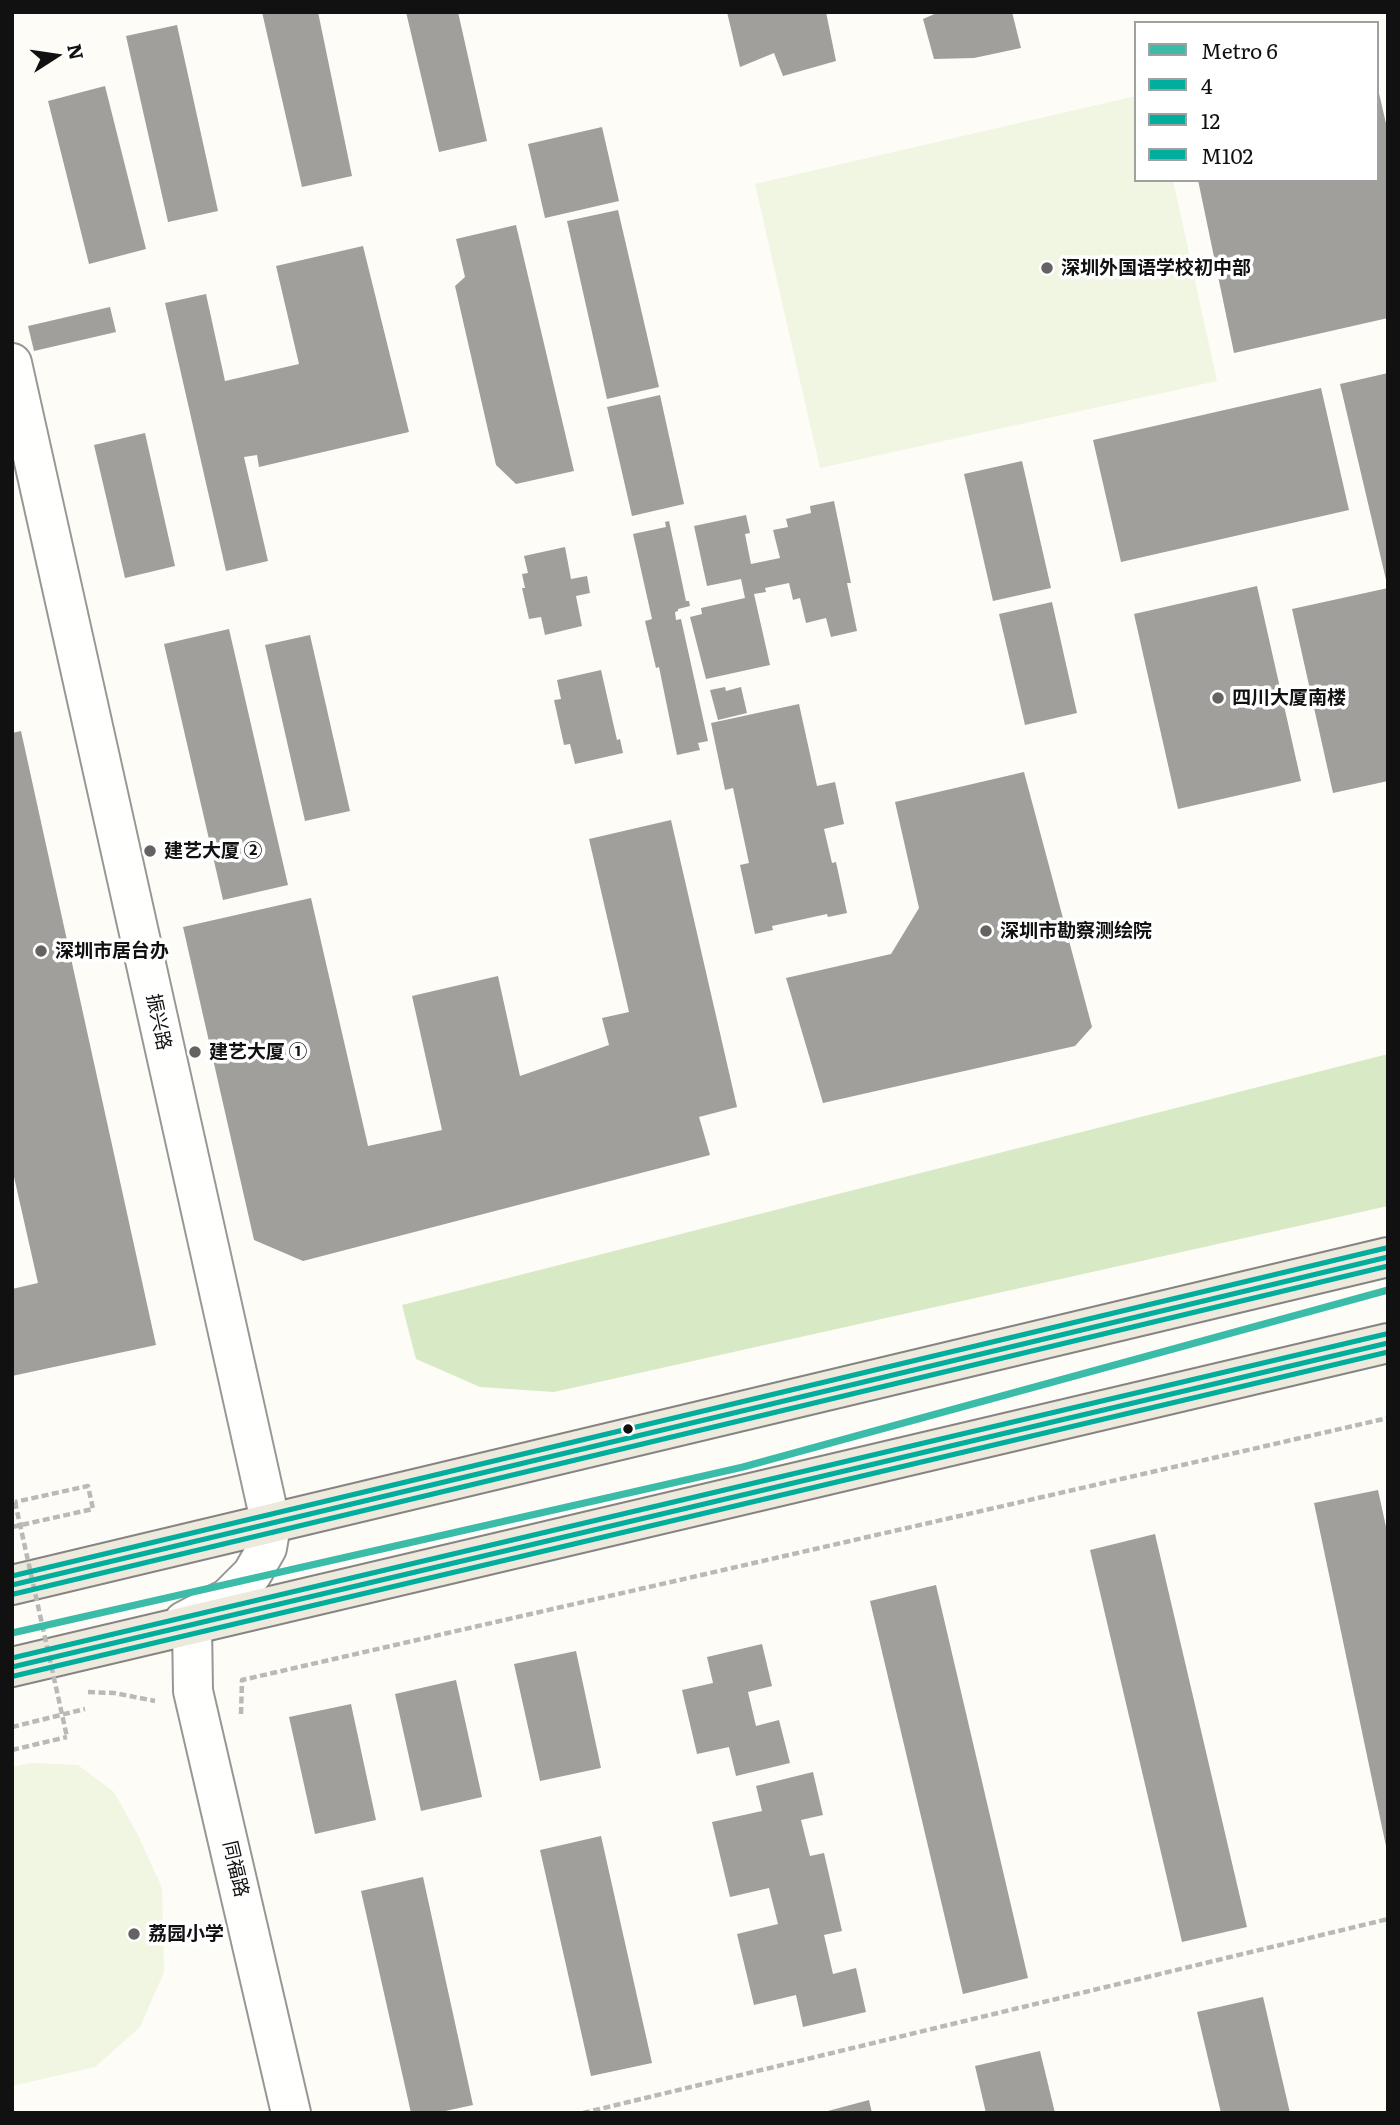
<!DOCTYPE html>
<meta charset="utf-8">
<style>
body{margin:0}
#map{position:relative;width:1400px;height:2125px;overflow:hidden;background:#fdfcf7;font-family:Literata,serif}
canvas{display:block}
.frame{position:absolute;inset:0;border:14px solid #111;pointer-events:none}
.legend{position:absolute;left:1134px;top:21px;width:245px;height:161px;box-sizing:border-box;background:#fff;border:2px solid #a0a0a0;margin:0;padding:9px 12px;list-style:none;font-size:21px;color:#111}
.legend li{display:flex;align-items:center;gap:14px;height:35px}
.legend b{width:35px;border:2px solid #a0a0a0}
.north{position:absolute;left:21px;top:21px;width:70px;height:70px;-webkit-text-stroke:5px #fff;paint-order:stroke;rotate:78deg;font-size:19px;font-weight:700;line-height:28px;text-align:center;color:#111}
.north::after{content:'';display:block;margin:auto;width:24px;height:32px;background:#111;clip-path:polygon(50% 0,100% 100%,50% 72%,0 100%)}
</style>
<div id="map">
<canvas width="1400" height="2125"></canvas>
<div class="frame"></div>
<ul class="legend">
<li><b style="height:9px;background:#3abca8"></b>Metro 6</li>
<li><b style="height:9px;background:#01ad9c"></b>4</li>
<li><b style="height:9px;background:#01ad9c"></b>12</li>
<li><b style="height:9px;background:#01ad9c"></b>M102</li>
</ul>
<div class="north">N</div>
</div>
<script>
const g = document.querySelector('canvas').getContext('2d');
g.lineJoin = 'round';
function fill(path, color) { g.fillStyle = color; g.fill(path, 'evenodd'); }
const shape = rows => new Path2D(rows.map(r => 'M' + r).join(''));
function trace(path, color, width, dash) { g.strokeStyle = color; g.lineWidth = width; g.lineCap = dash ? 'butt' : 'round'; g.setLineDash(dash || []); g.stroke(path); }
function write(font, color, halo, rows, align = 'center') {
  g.font = font + ' Literata,"Noto Sans SC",serif'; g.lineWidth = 7; g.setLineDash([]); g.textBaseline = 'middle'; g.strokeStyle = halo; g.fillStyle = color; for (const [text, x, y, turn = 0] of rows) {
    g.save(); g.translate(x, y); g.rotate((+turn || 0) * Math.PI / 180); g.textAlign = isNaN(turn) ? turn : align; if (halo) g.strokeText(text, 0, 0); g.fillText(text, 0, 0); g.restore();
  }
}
fill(shape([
 [1388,1054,1388,1206,554,1392,480,1387,416,1359,402,1305]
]), '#d8eac5');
fill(shape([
 [1136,96,1136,180,1173,180,1217,381,820,468,755,184],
 [31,1763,78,1765,114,1792,138,1835,162,1888,164,1972,140,2027,95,2067,12,2086,12,1767]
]), '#f0f6e1');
fill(shape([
 [262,12,318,12,352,176,302,187],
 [406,12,458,12,487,141,439,152],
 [727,12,826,12,836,61,783,76,774,53,740,67],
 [939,12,1012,12,1021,48,974,58,934,59,923,19],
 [177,25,218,211,168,222,126,36],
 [105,86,146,249,89,264,48,101],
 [1378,89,1388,132,1388,318,1234,353,1198,180,1377,180],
 [602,127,619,201,545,218,528,144],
 [618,210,659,387,607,399,567,221],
 [516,225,574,471,516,484,496,465,455,286,465,277,456,239],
 [363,246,409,432,259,467,257,455,244,457,268,561,226,571,165,303,206,294,225,381,299,364,276,266],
 [110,307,116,332,34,351,28,326],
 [1388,373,1388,584,1387,584,1340,384],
 [1321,388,1349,510,1121,562,1093,440],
 [660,395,684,504,632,516,607,407],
 [145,433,175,566,125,578,94,445],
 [1022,461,1051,588,993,601,964,474],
 [834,501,851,583,847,583,857,631,831,637,826,618,806,623,800,598,793,600,789,583,765,588,766,592,754,594,770,665,706,679,690,617,702,614,701,608,745,598,741,579,707,586,694,526,746,515,750,533,745,534,751,564,780,558,773,530,788,527,786,519,811,513,810,506],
 [669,521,686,601,689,601,690,606,678,609,678,611,675,612,676,620,681,619,708,741,698,743,700,750,677,755,659,667,656,668,645,621,652,619,633,534,666,527,665,522],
 [565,547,571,579,587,576,590,593,576,596,582,626,545,635,541,617,529,619,522,588,525,588,522,574,528,573,524,556],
 [1257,586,1301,781,1178,809,1134,614],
 [1388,588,1388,781,1333,793,1292,609],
 [1052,602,1077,713,1025,725,999,614],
 [229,629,288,885,223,900,164,644],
 [310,635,350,811,305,821,265,645],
 [601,670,617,740,620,739,623,753,575,764,570,744,564,745,554,700,561,699,557,680],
 [725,687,726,691,741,687,747,713,718,720,710,690],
 [799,704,817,786,835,782,844,824,824,829,832,863,836,862,847,913,828,917,827,914,772,926,773,930,755,934,740,865,749,863,733,788,725,790,711,723],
 [21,731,156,1345,12,1376,12,1289,38,1283,12,1168,12,733],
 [1024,772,1092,1027,1075,1046,823,1103,786,978,891,954,919,908,895,802],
 [671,820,737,1107,699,1117,710,1155,303,1261,254,1240,183,927,311,898,368,1146,442,1130,412,996,498,976,520,1076,609,1045,602,1018,629,1012,589,839],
 [1378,1490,1388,1536,1387,1851,1314,1503],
 [1155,1534,1247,1927,1182,1942,1090,1550],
 [936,1585,1028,1978,963,1994,870,1601],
 [762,1644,772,1686,748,1692,756,1726,779,1720,790,1763,736,1776,729,1747,697,1754,682,1690,713,1683,707,1657],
 [576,1651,601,1768,540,1781,514,1664],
 [456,1680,482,1797,421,1811,395,1694],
 [351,1704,376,1820,315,1834,289,1717],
 [813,1772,823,1815,801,1820,810,1856,824,1853,842,1931,824,1935,833,1974,856,1968,866,2012,803,2027,796,1995,754,2005,737,1934,778,1924,769,1888,730,1897,712,1822,762,1811,756,1786],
 [601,1836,652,2063,591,2076,540,1850],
 [423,1877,473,2105,436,2113,411,2113,361,1891],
 [1263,1997,1290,2113,1221,2113,1197,2012],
 [1040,2051,1055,2113,986,2113,975,2066],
 [869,2100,872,2113,824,2113,824,2112]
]), '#a19f9c');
const tertiary = shape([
 [12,363,271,1525,267,1548,252,1574,228,1598,184,1621],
 [192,1624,193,1691,291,2113]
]);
const primary = shape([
 [12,1585,1388,1257],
 [12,1667,1388,1343]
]);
trace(tertiary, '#979795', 42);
trace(primary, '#858482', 42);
trace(shape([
 [12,1527,93,1509,88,1486,15,1502],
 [88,1692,114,1693,155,1701],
 [241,1714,242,1680,1388,1418],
 [12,1727,85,1709],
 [12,1750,67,1737],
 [583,2113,1388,1919]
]), '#b9b9b8', 4.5, [7, 3.5]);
trace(tertiary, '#fffffe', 38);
trace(primary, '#ede9dc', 38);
trace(shape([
 [15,1502,67,1737]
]), '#b9b9b8', 4.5, [7, 3.5]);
trace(shape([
 [12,1585,1388,1257],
 [12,1667,1388,1343]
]), '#01ad9c', 5);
trace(shape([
 [14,1594,1388,1266],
 [14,1676,1388,1352]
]), '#01ad9c', 5);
trace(shape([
 [12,1576,1386,1248],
 [12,1658,1386,1334]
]), '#01ad9c', 5);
trace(shape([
 [12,1633,743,1467,1388,1290]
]), '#3abca8', 7);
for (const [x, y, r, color] of [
 [1047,268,7,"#646362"],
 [1218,698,7,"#646362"],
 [150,851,7,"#646362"],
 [986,931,7,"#646362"],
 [41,951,7,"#646362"],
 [195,1052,7,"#646362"],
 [628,1429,6,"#111"],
 [134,1934,7,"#646362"]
]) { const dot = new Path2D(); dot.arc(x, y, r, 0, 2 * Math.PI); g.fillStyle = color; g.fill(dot); trace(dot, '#fff', 2.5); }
write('bold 19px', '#111', '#fff', [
 ["深圳外国语学校初中部",1061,268],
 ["四川大厦南楼",1232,698],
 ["建艺大厦 ②",164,851],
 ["深圳市勘察测绘院",1000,931],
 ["深圳市居台办",55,951],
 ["建艺大厦 ①",209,1052],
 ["荔园小学",148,1934]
], 'left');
write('19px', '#111', '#fff', [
 ["振兴路",158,1022,78],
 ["同福路",235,1869,77]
]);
</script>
